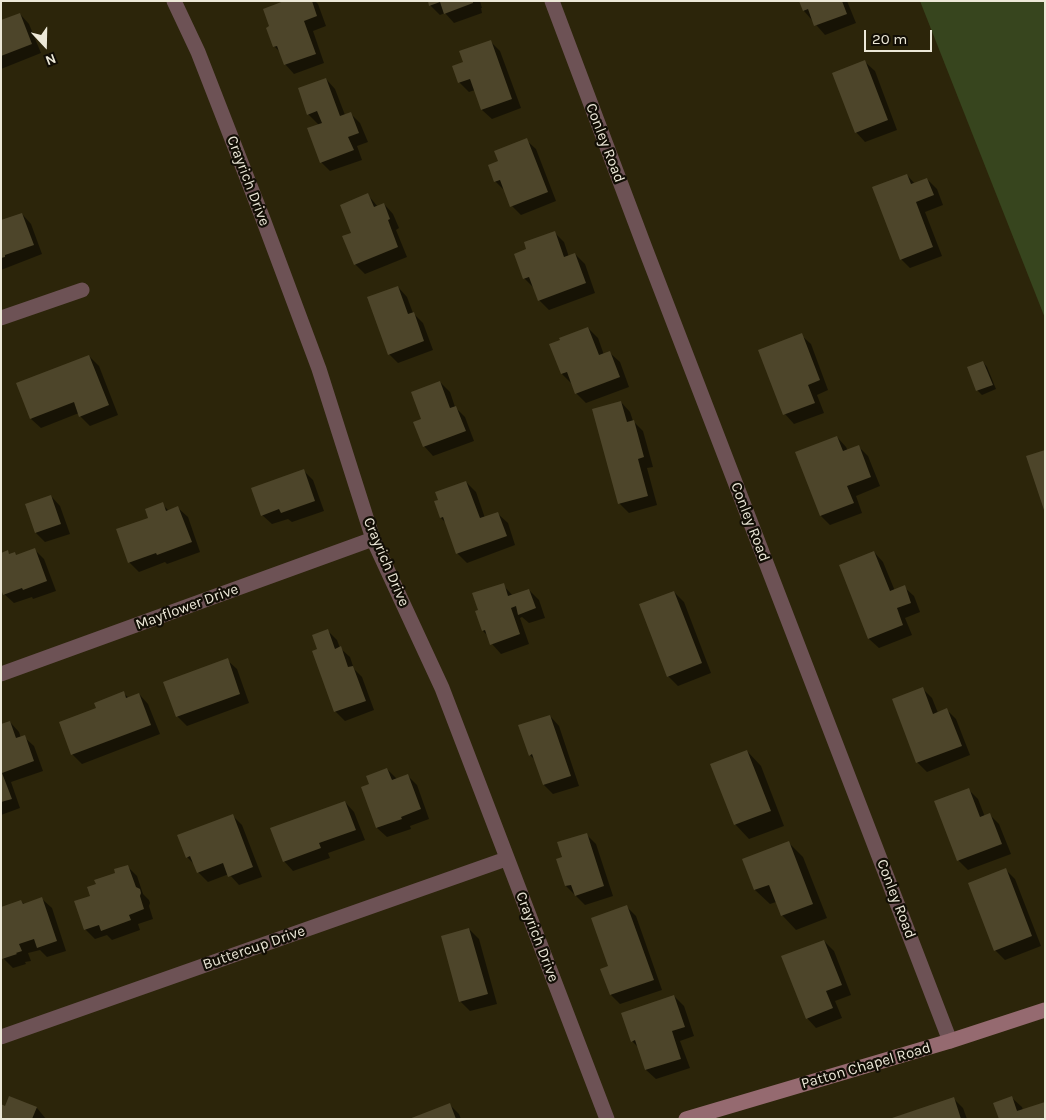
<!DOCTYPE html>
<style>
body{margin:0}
#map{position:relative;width:1046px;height:1120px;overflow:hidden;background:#2c250a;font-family:Karla,sans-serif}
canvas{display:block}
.frame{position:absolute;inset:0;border:2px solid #ece8d8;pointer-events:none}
.north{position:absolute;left:20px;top:20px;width:50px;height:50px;-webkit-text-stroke:4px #120e05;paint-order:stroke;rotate:159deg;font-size:14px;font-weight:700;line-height:20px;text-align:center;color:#ece8d8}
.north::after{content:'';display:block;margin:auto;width:18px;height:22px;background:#ece8d8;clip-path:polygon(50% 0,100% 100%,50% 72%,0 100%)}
.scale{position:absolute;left:864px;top:30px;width:68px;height:22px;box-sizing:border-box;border:2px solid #ece8d8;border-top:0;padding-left:6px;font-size:15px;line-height:18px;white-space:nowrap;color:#ece8d8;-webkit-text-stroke:4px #120e05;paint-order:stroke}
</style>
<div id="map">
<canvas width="1046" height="1120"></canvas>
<div class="frame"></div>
<div class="north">N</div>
<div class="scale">20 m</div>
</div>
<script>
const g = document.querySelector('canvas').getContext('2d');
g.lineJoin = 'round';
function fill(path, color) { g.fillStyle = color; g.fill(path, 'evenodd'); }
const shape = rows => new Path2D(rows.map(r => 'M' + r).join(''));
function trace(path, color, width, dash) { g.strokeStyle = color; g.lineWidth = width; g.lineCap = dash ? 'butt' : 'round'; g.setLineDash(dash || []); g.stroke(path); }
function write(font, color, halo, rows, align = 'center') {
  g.font = font + ' Karla,sans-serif'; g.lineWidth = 4.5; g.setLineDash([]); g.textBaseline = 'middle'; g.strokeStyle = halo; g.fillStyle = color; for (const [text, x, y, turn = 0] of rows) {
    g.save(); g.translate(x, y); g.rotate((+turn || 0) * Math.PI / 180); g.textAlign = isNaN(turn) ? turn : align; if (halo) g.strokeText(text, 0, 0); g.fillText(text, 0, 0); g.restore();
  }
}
fill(shape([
 [920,1,1045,1,1045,318]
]), '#37451e');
fill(shape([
 [288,1,315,1,318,4,326,26,313,31,324,63,294,74,285,64,280,52,274,46],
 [429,1,480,1,482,8,481,8,482,13,454,23,445,13,440,15,430,5],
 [803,1,847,1,856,23,825,35,804,11,801,2],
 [20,14,29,24,41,53,1,69,1,21],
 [490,41,500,51,521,108,492,119,482,110,475,90,469,92,459,82,465,63],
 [865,62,875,71,897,130,865,142,856,132],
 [326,79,335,89,345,115,350,113,360,123,368,142,357,146,362,160,330,171,321,162,319,125,308,114],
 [526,140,536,149,556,201,521,215,512,206,505,191,495,181,500,162],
 [907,175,915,184,927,179,937,189,943,205,925,212,942,256,910,268,901,259],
 [368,195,378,207,384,204,393,214,399,228,396,230,407,257,365,274,355,264,353,234],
 [22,214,31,224,42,254,1,270,1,222],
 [554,232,564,242,569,257,575,254,585,264,595,293,549,310,539,300,534,288,524,278,528,250],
 [398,287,407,297,413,313,423,323,433,350,398,363,389,354],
 [588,328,598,338,604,355,610,353,620,362,629,387,586,403,576,393,571,383,562,374],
 [801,335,811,344,828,390,817,395,824,413,794,424,785,414],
 [89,356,99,366,118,415,90,426,80,416,79,413,41,428,31,419],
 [983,362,987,367,996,389,982,395,977,390],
 [440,382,450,392,455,407,465,417,474,441,433,456,424,446,422,420],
 [621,402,630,412,633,421,643,431,653,467,647,468,657,505,629,513,620,504,594,410],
 [837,437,846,447,848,451,859,447,868,456,880,486,856,496,862,513,830,525,821,516],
 [303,470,313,480,324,511,292,522,288,519,272,524,262,515],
 [466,482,476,492,485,518,498,514,508,523,515,545,467,563,457,553,447,524,441,518],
 [51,496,60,506,70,534,45,542,36,533,26,505],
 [162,504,169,511,178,508,188,517,200,552,167,564,165,562,139,572,129,562,150,519],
 [35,550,44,559,56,591,33,599,32,597,14,603,4,594,7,552,11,555,17,556],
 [874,552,883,562,895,591,904,587,914,596,920,612,905,618,912,635,879,648,869,639,841,565],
 [503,585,513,596,529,590,539,600,545,618,529,623,522,617,520,618,529,644,501,654,492,644,489,637,483,631],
 [674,592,684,602,711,673,678,686,668,676],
 [328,631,337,640,340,648,350,657,354,669,362,677,374,710,345,721,335,711,318,650],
 [227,660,237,669,249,703,187,726,177,716],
 [923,689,932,698,938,713,947,710,956,719,970,755,927,772,917,762],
 [123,693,129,698,139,694,148,704,160,734,82,764,72,754,98,709],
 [550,716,559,726,579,786,553,794,544,785,536,761,530,755],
 [10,722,19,732,21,738,24,737,34,746,43,771,11,782,20,808,1,815,1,725],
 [747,751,761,766,784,826,749,839,735,824],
 [387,769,397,779,407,775,417,785,429,819,410,826,411,829,387,837,377,828,363,788,371,785],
 [968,789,978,799,985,817,990,815,999,824,1011,854,968,870,959,861,936,802],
 [345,802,354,812,365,840,328,853,330,858,293,871,284,861],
 [232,815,242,825,262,877,239,885,229,874,208,882,198,872,195,865,187,857],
 [586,834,596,844,613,896,585,905,566,886,563,858],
 [789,843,803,857,827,918,796,930,782,915,776,902,770,904,755,890,744,860],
 [127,866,137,876,143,894,149,900,150,903,149,906,153,919,138,924,140,930,112,940,107,935,95,939,85,929,92,896,97,885],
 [1005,869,1015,879,1041,946,1005,960,995,950],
 [42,899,52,908,66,951,47,957,40,950,28,953,31,961,25,962,26,964,13,968,3,958,1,952,1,914,21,901,24,904],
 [627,907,636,916,662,990,620,1004,611,995,609,966],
 [469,929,479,939,497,1004,470,1011,460,1001],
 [824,941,834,951,851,995,835,1001,842,1018,816,1028,807,1018],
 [674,996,684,1006,694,1036,680,1041,690,1068,656,1079,646,1070,639,1048,632,1041],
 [10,1097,37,1108,46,1119,1,1119],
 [953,1098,963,1108,967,1119,895,1119],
 [1012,1098,1022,1107,1023,1110,1000,1119],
 [449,1104,459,1114,461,1119,412,1119]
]), '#0007');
fill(shape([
 [284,1,312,1,317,16,304,21,316,54,284,65,277,46,273,47,266,28,269,26,263,9],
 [428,1,473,1,473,3,444,14,440,2,429,6],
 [799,1,842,1,847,14,814,26,808,9,803,11],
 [20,13,32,44,1,56,1,20],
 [491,40,512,99,481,110,470,79,458,83,452,66,463,62,459,51],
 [865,60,888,120,855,133,832,73],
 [326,78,340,116,351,112,359,133,348,137,354,150,320,163,307,128,322,123,317,111,307,115,298,88],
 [527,138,548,192,510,207,500,180,494,182,488,165,498,161,494,151],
 [907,174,911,184,927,178,934,195,916,202,933,247,900,260,872,187],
 [368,193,374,207,384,203,390,219,388,220,398,247,354,265,342,236,351,233,340,205],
 [22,213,34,245,5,255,5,257,1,258,1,220],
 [555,231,564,257,575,253,586,283,538,301,529,277,523,279,514,254,526,249,524,242],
 [398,286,408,314,414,312,424,341,388,355,367,297],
 [588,327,599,355,610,351,620,377,575,394,567,372,561,374,549,344,560,340,559,338],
 [802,333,820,380,808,385,815,403,783,415,758,350],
 [89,355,109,405,79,417,74,402,30,419,16,383],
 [983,361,993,385,976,391,967,367],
 [440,381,450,408,456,406,466,431,423,447,413,422,421,419,411,392],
 [621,401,627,422,634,420,644,457,638,459,648,496,618,504,592,409],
 [837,436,843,451,859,445,871,477,847,486,854,503,820,516,795,452],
 [1045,450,1045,510,1044,510,1026,456],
 [304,469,315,501,281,513,279,509,261,516,251,488],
 [466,481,480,518,498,512,507,536,456,554,443,517,440,518,434,501,438,500,435,492],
 [51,495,61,524,35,533,25,504],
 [163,502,166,511,178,506,192,542,157,555,156,553,128,563,116,529,148,518,145,509],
 [35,548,47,581,23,590,22,588,3,595,1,589,1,553,8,550,9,554,15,552,16,555],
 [874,551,890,591,905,585,911,603,897,608,903,625,868,639,839,565],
 [504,583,508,596,529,589,536,608,518,615,516,606,511,608,520,634,490,645,485,630,482,631,475,611,478,610,472,593],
 [674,591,702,663,667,677,639,604],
 [328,629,335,649,341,646,348,667,353,666,366,701,334,712,312,651,317,649,312,635],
 [228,658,240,694,176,717,163,682],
 [923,687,933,714,947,708,962,746,916,763,892,699],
 [124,691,126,698,139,693,151,725,71,755,59,722,96,708,94,703],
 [550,715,571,776,543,785,532,754,529,756,518,725],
 [10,721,16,738,25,735,34,761,2,773,12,799,1,802,1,724],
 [747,750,771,811,734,825,710,764],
 [387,768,392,780,408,774,421,809,401,817,402,819,376,828,361,787,369,784,366,776],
 [969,788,980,817,990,813,1002,844,957,861,934,801],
 [345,801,356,830,319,843,321,848,283,862,270,828],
 [233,814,253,867,228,877,223,863,197,873,190,856,186,858,177,835],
 [587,833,604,886,575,896,571,885,565,886,556,859,562,857,557,842],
 [789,841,813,904,781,916,769,885,754,890,742,859],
 [128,865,136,887,140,889,141,893,140,896,144,909,129,915,131,920,101,931,99,925,84,930,74,901,90,896,87,887,96,884,94,880,115,873,114,869],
 [1006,868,1032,936,994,951,968,883],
 [42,897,57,941,37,948,34,939,19,944,22,951,16,953,17,954,2,959,1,907,21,900,23,904],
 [627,905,654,980,610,995,600,969,608,966,591,918],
 [469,928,488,994,459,1002,441,936],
 [824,940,842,985,826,991,833,1008,806,1019,781,956],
 [674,995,685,1027,672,1031,681,1059,645,1070,635,1040,631,1042,621,1013],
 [9,1096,37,1107,32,1119,1,1119,1,1104,5,1106],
 [1012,1096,1017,1111,1045,1102,1045,1119,999,1119,993,1103],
 [954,1097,961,1119,892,1119,892,1118],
 [450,1103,456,1119,409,1119]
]), '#4d452a');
trace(shape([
 [174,1,198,52,263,219,319,369,373,539,442,688,607,1119],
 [552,1,645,248,950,1041],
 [1,318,82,290],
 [1,674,373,539],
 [1,1037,506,859]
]), '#6d5255', 15);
trace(shape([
 [686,1119,950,1041,1045,1010]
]), '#956a70', 15);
write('15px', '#ece8d8', '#120e05', [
 ["Conley Road",605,143,69],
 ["Crayrich Drive",248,181,69],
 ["Conley Road",750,522,69],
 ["Crayrich Drive",386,562,67],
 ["Mayflower Drive",187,607,-20],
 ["Conley Road",896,899,69],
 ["Crayrich Drive",537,937,69],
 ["Buttercup Drive",254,948,-19],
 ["Patton Chapel Road",866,1066,-16]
]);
</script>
